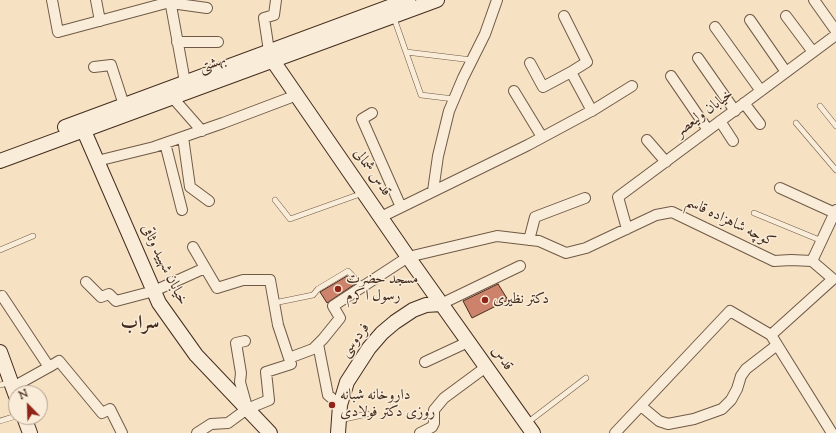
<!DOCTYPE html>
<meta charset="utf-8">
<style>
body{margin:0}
#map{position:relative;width:836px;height:433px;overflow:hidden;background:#f6e2c3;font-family:"Sorts Mill Goudy",serif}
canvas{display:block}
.north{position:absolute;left:8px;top:385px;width:40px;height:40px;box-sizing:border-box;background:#f9ecd8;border:1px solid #b19f8e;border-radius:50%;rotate:337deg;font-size:11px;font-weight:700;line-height:16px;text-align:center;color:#442c1e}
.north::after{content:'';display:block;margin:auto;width:14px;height:18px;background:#8f2418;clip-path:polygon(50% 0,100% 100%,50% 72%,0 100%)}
</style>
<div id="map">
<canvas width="836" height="433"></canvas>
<div class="north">N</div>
</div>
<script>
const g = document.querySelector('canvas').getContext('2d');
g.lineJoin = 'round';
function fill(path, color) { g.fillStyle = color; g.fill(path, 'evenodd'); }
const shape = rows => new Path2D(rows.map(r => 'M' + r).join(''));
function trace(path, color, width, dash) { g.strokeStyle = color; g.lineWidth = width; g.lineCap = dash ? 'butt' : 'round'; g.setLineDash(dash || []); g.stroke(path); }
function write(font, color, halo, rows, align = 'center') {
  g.font = font + ' "Sorts Mill Goudy",Amiri,serif'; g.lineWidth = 3; g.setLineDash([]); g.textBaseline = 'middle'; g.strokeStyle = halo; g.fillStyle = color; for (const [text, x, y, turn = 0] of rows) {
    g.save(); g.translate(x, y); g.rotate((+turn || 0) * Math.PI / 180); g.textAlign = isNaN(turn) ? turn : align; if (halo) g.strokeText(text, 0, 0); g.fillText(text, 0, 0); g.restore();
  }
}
const building = shape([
 [347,276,355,284,327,303,320,292,347,276],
 [498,284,508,300,472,318,463,301,498,284]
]);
fill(building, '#cc826b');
trace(building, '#442c1e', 1);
const lane = shape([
 [394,18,421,95,454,99],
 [406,52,472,60],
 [820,106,836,126],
 [796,123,836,170],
 [275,200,290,219,363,193],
 [754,213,822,241],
 [0,250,33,236],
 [274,303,313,295,318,289,348,271,362,286],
 [0,385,11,382],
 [340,420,367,414],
 [0,421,16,416],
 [527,423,586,378]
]);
const street = shape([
 [52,0,58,32,170,2],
 [96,0,100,21],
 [170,0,185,82],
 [814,0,836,31],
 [171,3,207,8],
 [564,16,587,62,571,72,592,111],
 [786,16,813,52],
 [750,20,786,72],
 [715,27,761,91],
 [177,42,218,42],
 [269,51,264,18,274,15,276,0],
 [698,58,735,111],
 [530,63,543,87,571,72],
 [94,67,111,65,124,105],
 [671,76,708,130],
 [514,91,542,137],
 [173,98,202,131],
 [744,103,760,124],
 [372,113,362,119,401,207],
 [720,121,733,141],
 [183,137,190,187,209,201],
 [647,140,666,162],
 [165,143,182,210],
 [97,161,154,147,223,123,297,95],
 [780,188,835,213],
 [433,191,438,156,449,111,463,78,485,34,497,0],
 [381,217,528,145,595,109,632,86],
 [627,229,618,197,836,35],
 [529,240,535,217,585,198],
 [193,247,217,288,243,280,270,280,278,325,291,364,266,372,269,400,247,409,228,423,211,424,197,433],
 [812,261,833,279,771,335,832,433],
 [812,261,836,210],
 [86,282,101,297,109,294,116,301,154,291,205,268],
 [0,297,2,296,49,367,59,361,102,413,110,409,122,433],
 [441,304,520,266],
 [245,341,236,343,241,373,240,382,247,407],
 [318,344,328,395,340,405],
 [289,358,313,349,323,339,340,318,333,306,408,257,497,236,539,241,566,253,586,248,656,215,672,212,774,261,791,260,812,261],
 [425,362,468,342],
 [13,387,49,367],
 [641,406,659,421,668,424,694,419,722,409,731,400,737,389,741,376,746,369,777,345],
 [420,433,432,427,434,423,434,410,444,398,486,367],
 [615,433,730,311,771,335]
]);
const secondary = shape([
 [269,51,273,61,408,257,533,433],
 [65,127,408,0],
 [84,131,159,303,196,355,270,433],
 [0,161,437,0],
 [0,352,16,396],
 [24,417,30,433],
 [338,433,340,405,347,382,369,348,382,333,395,322,413,310,426,305,441,304]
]);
trace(lane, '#705a47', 6);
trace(street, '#705a47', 12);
trace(secondary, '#442c1e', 16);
trace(lane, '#f9ecd8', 5);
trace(street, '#f9ecd8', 10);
trace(secondary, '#f9ecd8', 14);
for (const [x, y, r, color] of [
 [338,289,4,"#8f2418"],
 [485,300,4,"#8f2418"],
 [332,405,4,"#8f2418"]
]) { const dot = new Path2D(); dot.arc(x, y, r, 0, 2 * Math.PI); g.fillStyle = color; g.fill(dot); trace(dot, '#f9ecd8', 1.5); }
write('15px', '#442c1e', '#f9ecd8', [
 ["بهشتی",213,65,-21],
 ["خیابان ولیعصر",705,114,-37],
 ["قدس شمالی",371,173,55],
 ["کوچه شاهزاده قاسم",730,223,26],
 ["خیابان شهیید وثاقی",163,265,64],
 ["فردوسی",356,341,-53],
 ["قدس",501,359,55]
]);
write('15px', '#442c1e', '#f9ecd8', [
 ["مسجد حضرت",346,280],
 ["رسول اکرم",346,297],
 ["دکتر نظیری",493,300],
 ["داروخانه شبانه",340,396],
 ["روزی دکتر فولادی",340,413]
], 'left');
write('bold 19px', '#442c1e', '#f9ecd8', [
 ["سراب",140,325]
]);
</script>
